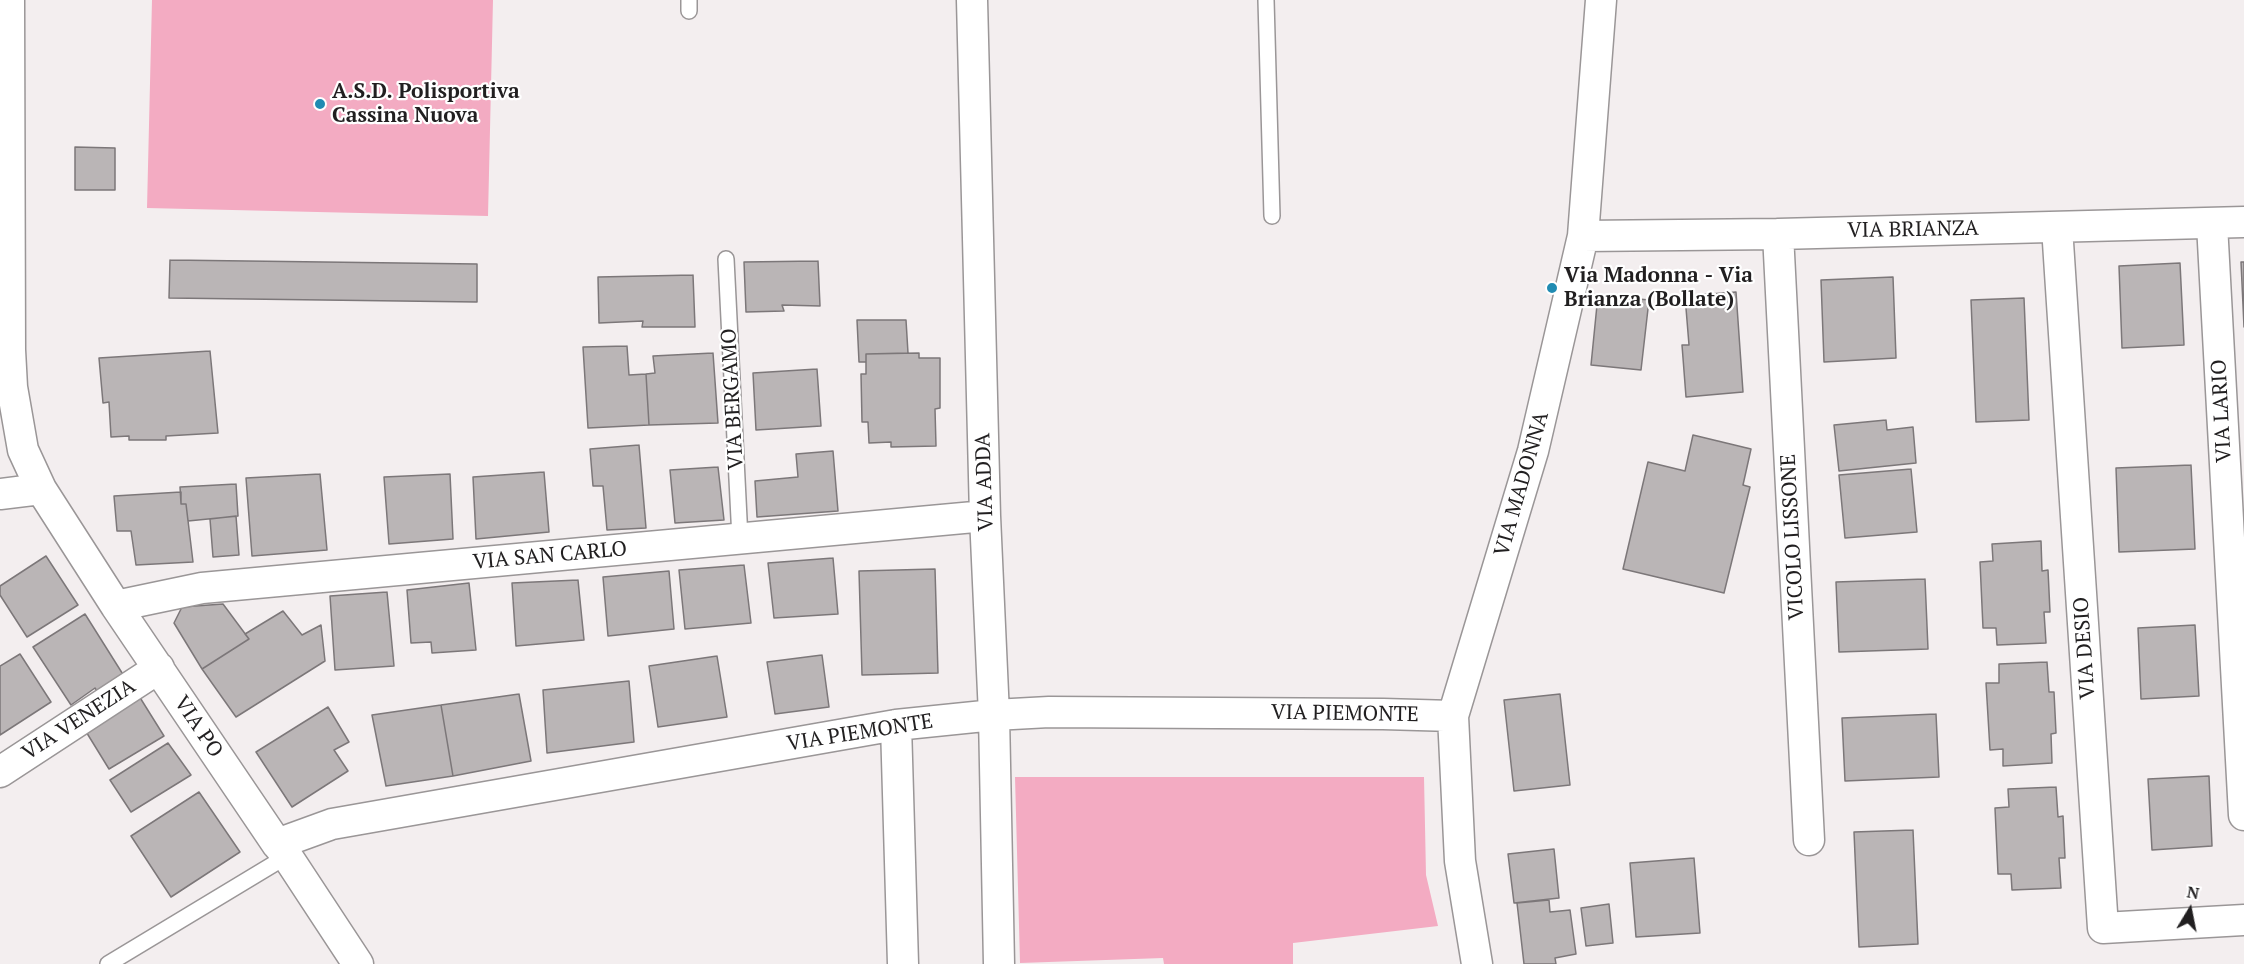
<!DOCTYPE html>
<style>
body{margin:0}
#map{position:relative;width:2244px;height:964px;overflow:hidden;background:#f3eeef;font-family:"PT Serif",serif}
canvas{display:block}
.north{position:absolute;left:2160px;top:880px;width:60px;height:60px;-webkit-text-stroke:4px #fff;paint-order:stroke;rotate:10deg;font-size:16px;font-weight:700;line-height:24px;text-align:center;color:#211f20}
.north::after{content:'';display:block;margin:auto;width:21px;height:27px;background:#211f20;clip-path:polygon(50% 0,100% 100%,50% 72%,0 100%)}
</style>
<div id="map">
<canvas width="2244" height="964"></canvas>
<div class="north">N</div>
</div>
<script>
const g = document.querySelector('canvas').getContext('2d');
g.lineJoin = 'round';
function fill(path, color) { g.fillStyle = color; g.fill(path, 'evenodd'); }
const shape = rows => new Path2D(rows.map(r => 'M' + r).join(''));
function trace(path, color, width, dash) { g.strokeStyle = color; g.lineWidth = width; g.lineCap = dash ? 'butt' : 'round'; g.setLineDash(dash || []); g.stroke(path); }
function write(font, color, halo, rows, align = 'center') {
  g.font = font + ' "PT Serif",serif'; g.lineWidth = 4.5; g.setLineDash([]); g.textBaseline = 'middle'; g.strokeStyle = halo; g.fillStyle = color; for (const [text, x, y, turn = 0] of rows) {
    g.save(); g.translate(x, y); g.rotate((+turn || 0) * Math.PI / 180); g.textAlign = isNaN(turn) ? turn : align; if (halo) g.strokeText(text, 0, 0); g.fillText(text, 0, 0); g.restore();
  }
}
fill(shape([
 [152,0,493,0,488,216,147,208],
 [1015,777,1424,777,1426,875,1438,926,1293,943,1293,964,1164,964,1163,958,1020,963]
]), '#f3abc2');
const building = shape([
 [75,147,115,148,115,190,75,190,75,147],
 [170,260,477,264,477,302,169,298,170,260],
 [818,261,820,306,782,305,784,311,746,312,744,262,818,261],
 [2241,262,2244,262,2244,327,2241,262],
 [2180,263,2184,345,2122,348,2119,266,2180,263],
 [693,275,695,327,642,327,643,321,599,323,598,277,693,275],
 [1893,277,1896,358,1824,362,1821,280,1893,277],
 [1736,292,1743,392,1686,397,1682,345,1689,345,1685,296,1736,292],
 [1598,295,1649,300,1641,370,1591,365,1598,295],
 [2024,298,2029,420,1976,422,1971,300,2024,298],
 [857,320,906,320,908,353,866,354,866,362,859,362,857,320],
 [627,346,629,375,646,374,649,425,588,428,583,347,627,346],
 [210,351,218,433,166,436,166,440,129,440,129,436,111,437,109,402,103,403,99,358,210,351],
 [713,353,718,423,649,425,646,374,655,373,653,356,713,353],
 [919,353,919,358,940,358,940,408,935,409,936,446,891,447,891,442,869,443,868,422,862,422,861,374,866,374,866,354,919,353],
 [817,369,821,426,756,430,753,373,817,369],
 [1886,420,1887,430,1913,427,1916,463,1839,471,1834,425,1886,420],
 [1693,435,1751,449,1743,485,1750,487,1724,593,1623,569,1648,462,1685,471,1693,435],
 [639,445,646,528,607,530,603,486,593,486,590,449,639,445],
 [833,451,838,511,757,517,755,481,798,477,796,454,833,451],
 [2191,465,2195,549,2119,552,2116,468,2191,465],
 [718,467,724,520,675,523,670,470,718,467],
 [1911,469,1917,532,1845,538,1839,475,1911,469],
 [544,472,549,532,476,539,473,477,544,472],
 [320,474,327,550,252,556,246,478,320,474],
 [450,474,453,539,389,544,384,477,450,474],
 [236,484,238,516,188,521,186,504,181,504,180,487,236,484],
 [181,492,181,504,186,504,193,562,136,565,131,531,117,531,114,496,181,492],
 [236,516,239,555,213,557,210,519,236,516],
 [2041,541,2042,571,2048,570,2050,612,2044,612,2046,643,1997,645,1996,628,1983,628,1980,562,1993,561,1992,544,2041,541],
 [46,556,78,605,27,637,0,595,0,586,46,556],
 [833,558,838,614,774,618,768,563,833,558],
 [744,565,751,623,685,629,679,570,744,565],
 [935,569,938,673,862,675,859,571,935,569],
 [669,571,674,629,608,636,603,577,669,571],
 [1925,579,1928,649,1839,652,1836,582,1925,579],
 [578,580,584,640,516,646,512,583,578,580],
 [469,583,476,650,432,653,431,642,411,643,407,590,469,583],
 [387,592,394,666,335,670,330,596,387,592],
 [223,604,249,639,202,669,174,623,182,607,223,604],
 [283,611,302,635,321,625,325,661,236,717,202,669,249,639,245,634,283,611],
 [85,614,124,676,99,694,95,688,71,705,33,647,85,614],
 [2195,625,2199,696,2141,699,2138,628,2195,625],
 [20,654,51,702,0,735,0,666,20,654],
 [822,655,829,707,775,714,767,662,822,655],
 [717,656,727,717,658,727,649,666,717,656],
 [2047,662,2049,692,2054,692,2056,733,2051,734,2052,763,2003,766,2003,749,1990,750,1986,683,1999,683,1999,664,2047,662],
 [629,681,634,742,547,753,543,690,629,681],
 [519,694,531,761,453,776,441,705,519,694],
 [1560,694,1570,785,1514,791,1504,700,1560,694],
 [139,696,164,736,109,769,85,730,139,696],
 [441,705,453,776,386,786,372,715,441,705],
 [328,707,349,742,334,750,348,771,292,807,256,752,328,707],
 [1936,714,1939,777,1845,781,1842,718,1936,714],
 [168,743,191,775,131,812,110,780,168,743],
 [2209,776,2212,846,2152,850,2148,779,2209,776],
 [2056,787,2058,817,2063,816,2065,858,2059,858,2061,888,2012,890,2011,874,1998,874,1995,808,2009,807,2008,789,2056,787],
 [199,792,240,852,171,897,131,836,199,792],
 [1913,830,1918,944,1859,947,1854,832,1913,830],
 [1554,849,1559,898,1514,903,1508,854,1554,849],
 [1694,858,1700,933,1636,937,1630,863,1694,858],
 [1549,900,1550,912,1570,910,1576,954,1555,958,1556,964,1524,964,1517,903,1549,900],
 [1609,904,1613,943,1586,946,1581,908,1609,904]
]);
fill(building, '#bab5b6');
trace(building, '#7c7779', 1.5);
const lane = shape([
 [689,0,689,11],
 [1266,0,1272,216],
 [726,259,740,539],
 [108,964,287,856]
]);
const street = shape([
 [9,0,10,350,12,387,23,450,41,489,116,606,277,844,287,856,358,964],
 [972,0,985,516,994,715,999,964],
 [2212,224,2244,815],
 [2057,227,2103,928,2244,920],
 [1778,234,1809,840],
 [1583,236,1778,234,2244,222],
 [0,494,41,489],
 [116,606,202,588,985,516],
 [896,725,903,964],
 [0,772,159,668],
 [277,844,332,824,896,725,994,715,1049,712,1383,714,1453,716],
 [1477,964,1460,861,1453,716,1533,451,1583,236,1601,0]
]);
trace(lane, '#9a9697', 18);
trace(street, '#9a9697', 33);
trace(lane, '#fff', 15);
trace(street, '#fff', 30);
for (const [x, y, r, color] of [
 [320,104,6,"#208bb2"],
 [1552,288,6,"#208bb2"]
]) { const dot = new Path2D(); dot.arc(x, y, r, 0, 2 * Math.PI); g.fillStyle = color; g.fill(dot); trace(dot, '#fff', 2); }
write('bold 21px', '#211f20', '#fff', [
 ["A.S.D. Polisportiva",332,92],
 ["Cassina Nuova",332,116],
 ["Via Madonna - Via",1564,276],
 ["Brianza (Bollate)",1564,300]
], 'left');
write('21px', '#211f20', '#fff', [
 ["VIA BRIANZA",1913,230,-1],
 ["VIA BERGAMO",733,399,-93],
 ["VIA LARIO",2222,411,-93],
 ["VIA ADDA",985,482,-92],
 ["VIA MADONNA",1522,484,-74],
 ["VICOLO LISSONE",1793,537,-93],
 ["VIA SAN CARLO",550,556,-5],
 ["VIA DESIO",2085,648,-94],
 ["VIA PIEMONTE",1345,714,1],
 ["VIA VENEZIA",79,720,-33],
 ["VIA PO",198,727,56],
 ["VIA PIEMONTE",860,733,-9]
]);
</script>
